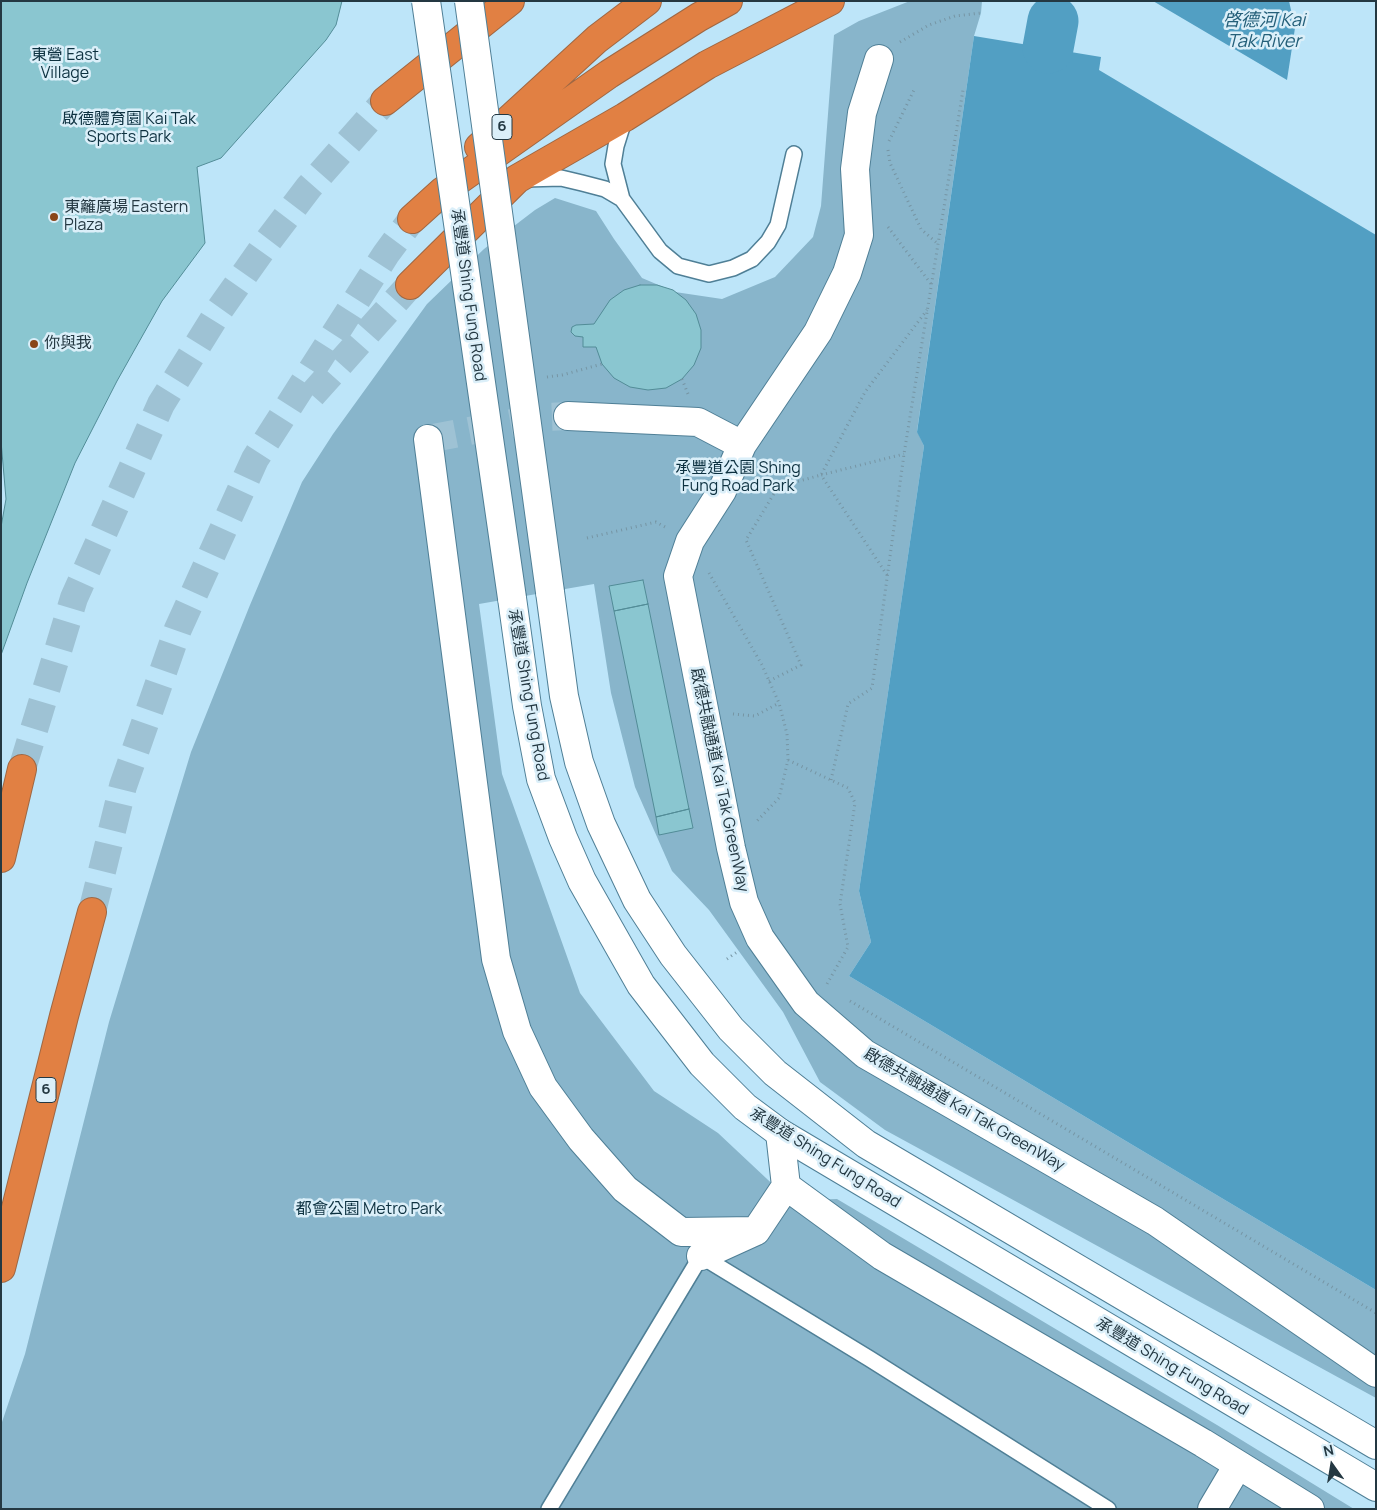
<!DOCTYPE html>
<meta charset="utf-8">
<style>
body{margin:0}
#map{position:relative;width:1377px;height:1510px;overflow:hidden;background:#bde5f9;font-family:Manrope,sans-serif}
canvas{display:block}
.frame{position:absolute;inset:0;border:2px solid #243842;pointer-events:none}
.north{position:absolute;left:1307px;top:1440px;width:50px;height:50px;-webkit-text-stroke:4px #dbeff9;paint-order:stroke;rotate:347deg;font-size:14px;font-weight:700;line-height:20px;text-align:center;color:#243842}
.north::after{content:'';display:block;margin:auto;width:18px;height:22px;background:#243842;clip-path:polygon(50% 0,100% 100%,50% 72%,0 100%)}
</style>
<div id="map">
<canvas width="1377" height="1510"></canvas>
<div class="frame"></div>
<div class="north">N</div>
</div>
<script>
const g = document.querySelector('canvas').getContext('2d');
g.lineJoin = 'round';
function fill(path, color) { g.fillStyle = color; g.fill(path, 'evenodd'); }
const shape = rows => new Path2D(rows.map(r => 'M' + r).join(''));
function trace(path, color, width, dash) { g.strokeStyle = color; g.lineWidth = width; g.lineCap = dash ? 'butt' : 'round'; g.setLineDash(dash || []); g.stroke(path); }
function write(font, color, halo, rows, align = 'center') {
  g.font = font + ' Manrope,"Noto Sans TC",sans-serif'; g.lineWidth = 5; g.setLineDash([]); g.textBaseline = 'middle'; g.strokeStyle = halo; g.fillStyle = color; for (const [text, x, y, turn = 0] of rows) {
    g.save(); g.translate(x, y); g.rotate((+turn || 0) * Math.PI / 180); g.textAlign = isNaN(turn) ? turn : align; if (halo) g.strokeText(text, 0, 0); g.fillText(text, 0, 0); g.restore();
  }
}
fill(shape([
 [910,1,982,1,981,13,974,36,917,431,924,446,859,891,871,942,849,976,1376,1290,1376,1398,885,1130,820,1082,783,1012,709,910,672,871,635,787,611,693,594,584,479,604,502,774,580,993,654,1091,718,1133,799,1209,807,1200,837,1199,1217,1425,1354,1509,1,1509,1,1425,25,1354,109,1022,191,752,250,605,302,482,333,434,427,304,484,249,535,210,555,198,596,211,614,239,642,278,675,292,722,299,775,277,813,237,821,206,834,35,859,21]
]), '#88b5cb');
fill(shape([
 [1153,1,1289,1,1295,28,1287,80],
 [974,36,1101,57,1099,70,1376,235,1376,1290,849,976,871,942,859,891,924,446,917,432]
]), '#529fc3');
trace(shape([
 [1048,48,1053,21]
]), '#529fc3', 51);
const building = shape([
 [1,1,342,1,336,25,326,40,221,158,197,167,205,243,162,301,117,381,75,463,27,583,1,655,1,1],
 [640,285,657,285,673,290,686,300,696,314,701,330,701,348,694,365,682,379,666,388,648,390,630,387,614,378,602,364,596,347,583,347,583,337,575,336,571,332,572,327,576,325,594,324,610,300,624,290,640,285],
 [1,441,6,499,1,527,1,441],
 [643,580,648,604,614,611,609,586,643,580],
 [648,604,689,809,656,817,614,611,648,604],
 [689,809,693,828,659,835,656,817,689,809]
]);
fill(building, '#8ac6d0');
trace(building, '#528c97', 1);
trace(shape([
 [428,439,543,417,568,416]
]), '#9ec2d4', 28, [28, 14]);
trace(shape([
 [312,395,410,285],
 [22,769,74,598,161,404,220,309,268,241,309,187,385,101],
 [92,912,123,786,178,629,255,459,386,254,412,219]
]), '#9ec2d4', 28, [28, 14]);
const lane = shape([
 [625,117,616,146,613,164,622,199,660,251,678,266,709,274,733,268,752,259,768,242,778,225,794,154],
 [525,179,561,178,582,183,605,189,622,199],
 [549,1509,701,1256,870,1359,1108,1509]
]);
const street = shape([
 [879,59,862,113,855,169,859,235,847,273,818,332,742,445,722,491,690,541,678,576,731,848,744,902,760,938,806,1003,865,1054,1155,1221,1376,1373],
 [568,416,698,422,742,445],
 [428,439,496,959,517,1031,543,1087,581,1139,625,1189,681,1232,756,1231],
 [786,1186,882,1256,1203,1443,1310,1509],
 [701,1256,756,1231,786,1186,780,1133],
 [1212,1509,1238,1465]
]);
const secondary = shape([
 [550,592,564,696,579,762,601,824,637,900,673,955,731,1029,775,1073,866,1144,1376,1445],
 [512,598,527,706,541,779,563,838,582,881,641,985,702,1064,745,1107,780,1133,1376,1487]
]);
const highway = shape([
 [385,101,510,1],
 [479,147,597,39,647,1],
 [412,219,443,191,609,74,699,17,728,1],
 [410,285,517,179,625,117,707,65,830,1],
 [1,858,22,769],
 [1,1268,64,1016,92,912]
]);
trace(lane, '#4f7f96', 18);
trace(street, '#4f7f96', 30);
trace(secondary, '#4f7f96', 30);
trace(highway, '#9f6743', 30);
trace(shape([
 [900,42,929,25,955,16,981,13],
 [889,141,915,88],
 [888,150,890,163,921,229,938,244],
 [888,227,931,284],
 [547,377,562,375,602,364],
 [682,379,688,394],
 [753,488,777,487],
 [587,538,656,522,667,528],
 [709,573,762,665,779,703,787,734,788,760,779,798,756,822],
 [887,575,821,475,904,454],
 [769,681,801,665,746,540,778,487,821,475,865,392,927,310],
 [733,714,755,716,779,703],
 [788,760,848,788,855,803,840,904,848,947,827,984],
 [831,780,848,704,872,688,904,454,963,90],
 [727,959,737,952],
 [850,1001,1376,1313]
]), '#7695a4', 3, [1, 4]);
trace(lane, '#fff', 15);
trace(street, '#fff', 28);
trace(secondary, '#fff', 28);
trace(highway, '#e18043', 28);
const secondaryBridge = shape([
 [426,1,512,598],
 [469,1,550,592]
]);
trace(secondaryBridge, '#4f7f96', 30, []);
trace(secondaryBridge, '#fff', 28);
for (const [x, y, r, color] of [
 [54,217,5,"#8a4619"],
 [34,344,5,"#8a4619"]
]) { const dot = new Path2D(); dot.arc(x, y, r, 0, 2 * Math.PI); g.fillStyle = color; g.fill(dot); trace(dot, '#dbeff9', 2); }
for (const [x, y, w] of [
 [502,127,20],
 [46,1090,20]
]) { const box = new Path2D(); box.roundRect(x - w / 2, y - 12.5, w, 25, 4); g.fillStyle = '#dbeff9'; g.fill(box); trace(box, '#243842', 1); }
write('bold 15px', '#243842', null, [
 ["6",502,127],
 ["6",46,1090]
]);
write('16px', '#0d3140', '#dbeff9', [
 ["東營 East",65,56],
 ["Village",65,74],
 ["啟德體育園 Kai Tak",129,120],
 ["Sports Park",129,138],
 ["承豐道公園 Shing",738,469],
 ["Fung Road Park",738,487],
 ["都會公園 Metro Park",369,1210]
]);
write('16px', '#243842', '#dbeff9', [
 ["東籬廣場 Eastern",64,208],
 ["Plaza",64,226],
 ["你與我",44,344]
], 'left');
write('16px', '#243842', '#dbeff9', [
 ["承豐道 Shing Fung Road",468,295,82],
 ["承豐道 Shing Fung Road",528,695,80],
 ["啟德共融通道 Kai Tak GreenWay",719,780,78],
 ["啟德共融通道 Kai Tak GreenWay",964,1110,30],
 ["承豐道 Shing Fung Road",825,1158,32],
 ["承豐道 Shing Fung Road",1172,1367,31]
]);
write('italic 18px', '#245f79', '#dbeff9', [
 ["啓德河 Kai",1264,21],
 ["Tak River",1264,42]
]);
</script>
